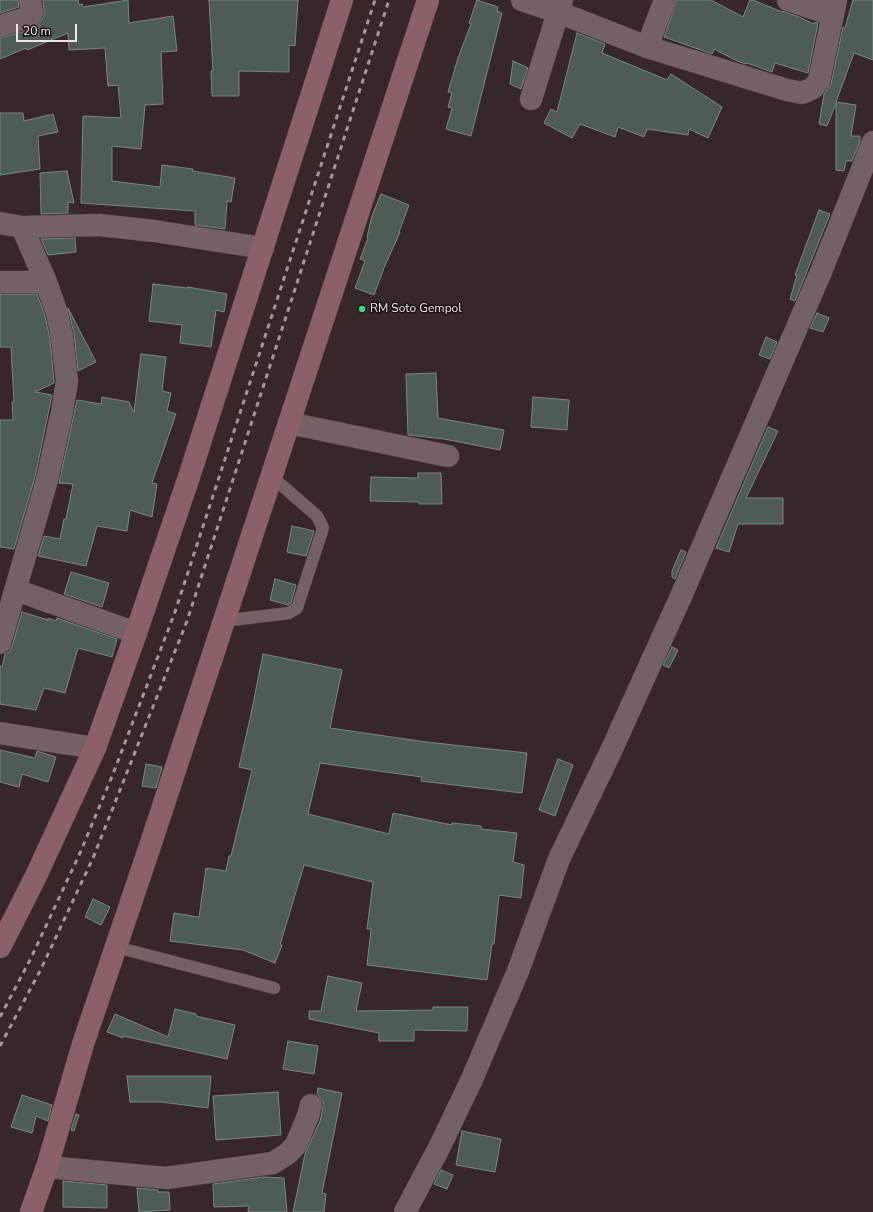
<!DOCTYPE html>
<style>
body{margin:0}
#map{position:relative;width:873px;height:1212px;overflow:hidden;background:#382729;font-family:"Nunito Sans",sans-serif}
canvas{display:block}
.scale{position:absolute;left:16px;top:24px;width:61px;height:18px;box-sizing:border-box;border:2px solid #f0e5e6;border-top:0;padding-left:5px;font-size:12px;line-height:14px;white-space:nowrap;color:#f0e5e6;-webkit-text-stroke:3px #1a1313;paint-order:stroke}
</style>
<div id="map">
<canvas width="873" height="1212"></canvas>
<div class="scale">20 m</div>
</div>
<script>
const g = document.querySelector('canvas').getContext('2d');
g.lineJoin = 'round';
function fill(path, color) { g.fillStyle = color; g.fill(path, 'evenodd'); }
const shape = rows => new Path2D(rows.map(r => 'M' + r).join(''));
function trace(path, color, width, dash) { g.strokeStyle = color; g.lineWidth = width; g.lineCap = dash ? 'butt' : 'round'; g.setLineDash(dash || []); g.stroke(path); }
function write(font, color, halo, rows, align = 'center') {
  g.font = font + ' "Nunito Sans",sans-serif'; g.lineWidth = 3; g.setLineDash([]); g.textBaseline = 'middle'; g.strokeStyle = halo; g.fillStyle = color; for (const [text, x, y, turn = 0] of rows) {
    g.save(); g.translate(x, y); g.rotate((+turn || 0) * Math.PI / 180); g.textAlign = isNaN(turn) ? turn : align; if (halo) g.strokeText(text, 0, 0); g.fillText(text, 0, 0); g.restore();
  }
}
const building = shape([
 [0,0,18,0,19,7,0,13,0,0],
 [43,0,78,0,79,5,82,4,83,7,128,0,129,23,173,16,177,51,161,52,163,104,145,105,141,149,112,146,112,181,160,187,162,165,193,169,192,171,235,178,231,202,227,201,225,229,195,225,195,211,81,203,83,116,121,118,118,85,108,86,105,48,69,50,68,33,27,50,26,48,0,59,0,38,34,29,38,26,44,16,44,10,43,0],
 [209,0,298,0,295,46,289,45,289,72,239,71,239,96,212,96,211,71,213,71,209,0],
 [477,0,498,7,497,11,502,13,471,136,446,129,452,108,448,107,452,93,448,92,458,58,471,24,469,23,477,0],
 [677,0,711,0,743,17,750,0,753,0,782,12,782,11,799,17,814,24,815,22,818,23,808,73,775,63,772,72,747,63,746,64,737,61,714,49,712,54,664,37,677,0],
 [853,0,873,0,873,60,854,53,836,102,856,105,851,136,860,136,860,142,852,161,846,161,844,171,836,170,836,103,827,126,819,124,824,94,831,84,843,27,845,28,853,0],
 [577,33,605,44,602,53,667,80,671,74,722,107,708,138,689,129,688,135,647,129,644,137,618,127,615,137,580,124,572,138,544,123,551,109,557,112,577,33],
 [513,61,528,68,521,89,510,84,513,61],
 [0,113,23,113,24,121,53,114,58,132,38,136,40,169,0,175,0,113],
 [67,171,74,203,68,202,68,213,41,214,40,173,67,171],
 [381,194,409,205,399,232,400,232,384,268,374,295,355,288,365,261,360,259,368,238,367,237,372,216,381,194],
 [819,210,830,214,795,301,790,299,797,275,795,275,819,210],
 [75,238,76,252,48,255,41,239,75,238],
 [153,284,187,288,188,287,227,294,224,312,216,310,211,347,180,343,182,325,149,321,153,284],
 [0,294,37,294,45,316,50,339,54,381,54,383,35,392,52,395,35,477,14,549,0,547,0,420,13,420,12,402,14,402,11,347,0,347,0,294],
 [68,308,96,362,78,371,74,334,68,308],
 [817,313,829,318,823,332,810,328,817,313],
 [766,337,777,342,770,359,759,355,766,337],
 [141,354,166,357,162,391,171,393,167,411,176,414,152,483,157,484,152,517,130,510,127,531,97,526,86,566,38,556,44,536,60,539,64,519,66,519,73,484,59,483,77,400,101,404,102,397,129,402,134,412,141,354],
 [436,373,438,418,504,430,500,450,444,439,408,435,406,374,436,373],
 [533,397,569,400,567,430,531,427,533,397],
 [768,427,778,431,746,498,783,498,783,524,738,524,729,552,716,548,768,427],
 [418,473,441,473,442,504,419,504,419,502,370,501,371,477,418,478,418,473],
 [292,526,314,531,306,556,287,552,292,526],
 [681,550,686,552,675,579,672,577,672,571,681,550],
 [71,572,109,583,102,607,64,594,71,572],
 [275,579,296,585,291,603,288,605,270,600,275,579],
 [22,612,48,620,48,618,56,621,57,618,117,639,112,657,78,648,65,693,44,688,36,710,0,704,0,666,2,667,5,654,9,652,12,646,22,612],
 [672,647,678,650,669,668,663,665,672,647],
 [263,654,342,670,330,728,426,742,527,753,522,793,421,781,422,777,320,763,308,814,389,834,393,813,452,825,452,823,481,826,481,829,517,833,513,862,524,865,521,898,499,895,494,944,492,944,487,980,367,965,371,929,367,929,373,882,304,865,280,945,282,945,275,963,243,950,170,941,174,913,199,917,206,868,226,871,229,856,231,856,252,770,239,767,251,714,263,654],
 [0,750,35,758,37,751,56,757,48,782,22,774,19,787,0,782,0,750],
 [558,759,573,765,555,816,539,810,558,759],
 [146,764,162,767,156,788,142,786,146,764],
 [93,899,110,907,101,925,85,917,93,899],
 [328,976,362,983,356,1011,433,1010,433,1007,468,1007,467,1031,414,1030,414,1041,379,1041,379,1033,309,1019,309,1011,321,1011,328,976],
 [175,1009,196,1014,196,1016,235,1025,227,1059,123,1036,123,1038,107,1032,115,1014,168,1037,175,1009],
 [288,1041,318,1046,314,1074,283,1069,288,1041],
 [127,1076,211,1076,208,1108,161,1102,130,1102,127,1076],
 [318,1088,342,1093,322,1193,326,1194,324,1212,293,1212,305,1154,320,1121,323,1108,323,1101,320,1097,317,1094,318,1088],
 [278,1092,281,1135,216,1140,213,1096,278,1092],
 [22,1095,52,1105,48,1121,36,1116,32,1133,11,1127,22,1095],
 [76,1114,79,1115,74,1131,71,1130,76,1114],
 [462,1131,501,1139,495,1172,456,1165,462,1131],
 [441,1170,453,1175,447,1189,434,1184,441,1170],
 [264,1177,284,1178,287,1212,248,1212,249,1206,214,1207,213,1184,264,1177],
 [63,1181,107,1185,107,1208,63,1207,63,1181],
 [137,1188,158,1190,158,1192,169,1192,170,1210,139,1212,137,1188]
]);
fill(building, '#4e5d53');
trace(building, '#78887d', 1);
const service = shape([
 [223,621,289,613,297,608,323,528,317,516,271,476],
 [116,947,274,988]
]);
const minor = shape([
 [522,0,558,12,647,47,787,90,802,93,813,88,819,81,836,0],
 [788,0,833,15],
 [0,26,30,17,32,12,30,0],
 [647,47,665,0],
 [531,99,562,0],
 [0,223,22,227,99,225,154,231,263,248],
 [0,282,46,282],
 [289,423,448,456],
 [16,590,136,633],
 [0,643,47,480,62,412,67,381,62,337,57,313,46,282,22,227],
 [0,733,95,748],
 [47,1167,166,1178,273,1163,287,1154,296,1145,308,1116,311,1105],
 [405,1212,440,1146,472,1079,518,971,559,859,611,751,682,594,820,274,873,142]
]);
const secondary = shape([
 [0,947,35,878,95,748,136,633,189,477,342,0],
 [31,1212,47,1167,83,1044,150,846,428,0]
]);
trace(service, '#514345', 13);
trace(minor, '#514345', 23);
trace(secondary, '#514345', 23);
trace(service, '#746163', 12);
trace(minor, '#746163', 22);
trace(secondary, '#8b6066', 22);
trace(shape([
 [0,1017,31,958,80,853,113,774,175,612,375,0],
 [0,1046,41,969,93,858,187,621,389,0]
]), '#a49698', 3, [5, 5]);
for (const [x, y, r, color] of [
 [362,309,4,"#33d881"]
]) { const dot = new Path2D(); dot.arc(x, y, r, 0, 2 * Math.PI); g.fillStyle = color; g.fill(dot); trace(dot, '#1a1313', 1.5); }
write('12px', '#f0e5e6', '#1a1313', [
 ["RM Soto Gempol",370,309]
], 'left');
</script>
